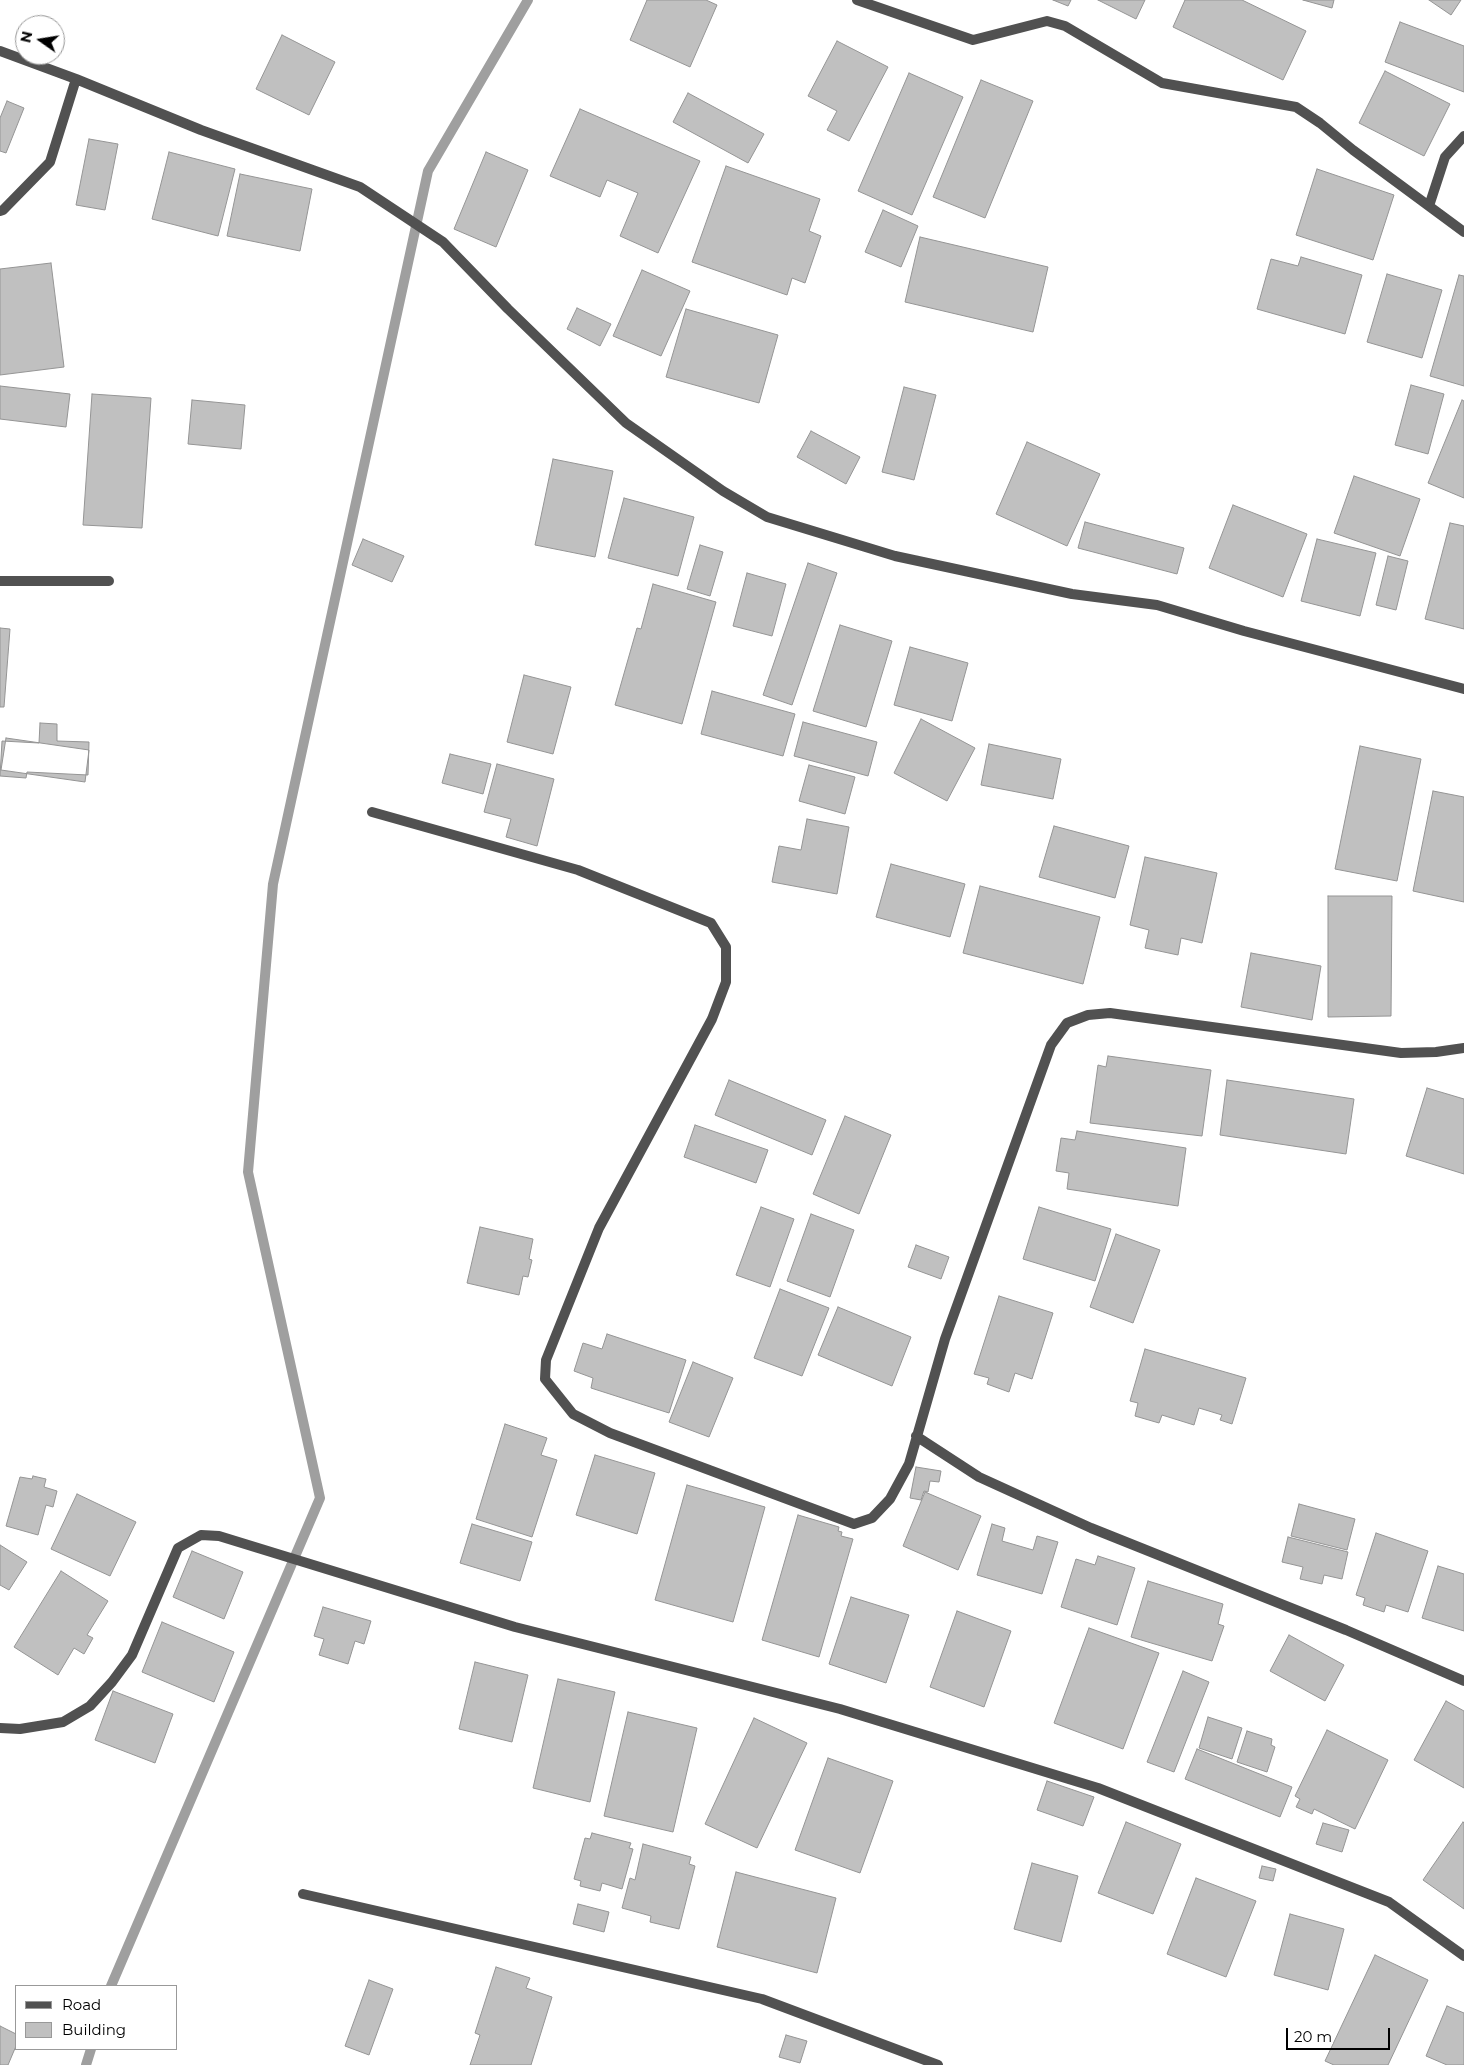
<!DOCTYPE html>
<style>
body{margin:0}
#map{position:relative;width:1464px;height:2065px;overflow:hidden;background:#fff;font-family:Montserrat,sans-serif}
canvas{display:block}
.legend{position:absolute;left:15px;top:1985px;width:162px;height:65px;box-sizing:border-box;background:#fff;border:1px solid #999;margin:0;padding:6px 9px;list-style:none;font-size:15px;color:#000}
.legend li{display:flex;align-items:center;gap:10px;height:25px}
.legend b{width:25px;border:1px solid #999}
.north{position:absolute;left:15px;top:15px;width:50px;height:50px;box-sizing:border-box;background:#fff;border:1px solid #999;border-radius:50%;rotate:283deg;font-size:14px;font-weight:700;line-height:20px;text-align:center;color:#000}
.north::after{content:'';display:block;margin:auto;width:18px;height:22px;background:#000;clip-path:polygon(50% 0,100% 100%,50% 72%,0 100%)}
.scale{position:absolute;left:1286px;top:2028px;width:104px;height:22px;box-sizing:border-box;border:2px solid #000;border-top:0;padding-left:6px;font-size:15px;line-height:18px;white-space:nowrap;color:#000;-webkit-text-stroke:4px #fff;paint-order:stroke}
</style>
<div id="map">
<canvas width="1464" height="2065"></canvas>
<ul class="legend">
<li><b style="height:6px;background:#515151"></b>Road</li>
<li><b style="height:14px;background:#c0c0c0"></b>Building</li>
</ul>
<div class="north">N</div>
<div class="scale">20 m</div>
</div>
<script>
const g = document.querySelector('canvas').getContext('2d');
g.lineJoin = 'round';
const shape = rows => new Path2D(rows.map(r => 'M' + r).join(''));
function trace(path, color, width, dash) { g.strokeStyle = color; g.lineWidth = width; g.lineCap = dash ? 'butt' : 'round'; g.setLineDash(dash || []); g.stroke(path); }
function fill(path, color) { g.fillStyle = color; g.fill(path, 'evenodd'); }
trace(shape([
 [111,1986,320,1498,248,1172,273,884,428,171,528,0],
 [86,2065,91,2049]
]), '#9f9f9f', 10);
const building = shape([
 [647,0,706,0,717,5,690,67,630,40,647,0],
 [1053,0,1071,0,1068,6,1053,0],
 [1098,0,1145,0,1136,19,1098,0],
 [1185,0,1242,0,1306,31,1283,80,1173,27,1185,0],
 [1303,0,1334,0,1332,8,1303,0],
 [1429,0,1461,0,1451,15,1429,0],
 [1400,22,1464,46,1464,92,1385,62,1400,22],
 [282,35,335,62,309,115,256,89,282,35],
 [837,41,888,67,849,141,827,130,837,111,808,96,837,41],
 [1385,71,1450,104,1424,156,1359,123,1385,71],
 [909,73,963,97,912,215,858,191,909,73],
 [981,80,1033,101,985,218,933,197,981,80],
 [688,93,764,134,748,163,673,122,688,93],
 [7,101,24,108,6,153,0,151,0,118,7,101],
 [580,109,700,161,658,253,620,236,638,193,607,180,600,197,550,176,580,109],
 [89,139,118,144,105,210,76,205,89,139],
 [169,152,235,169,218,236,152,219,169,152],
 [486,152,528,170,496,247,454,229,486,152],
 [726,166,820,199,809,231,821,236,805,283,792,278,787,295,692,262,726,166],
 [1317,169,1394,195,1373,260,1296,235,1317,169],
 [240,174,312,189,300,251,227,236,240,174],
 [883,210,918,226,901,267,865,252,883,210],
 [920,237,1048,267,1033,332,905,302,920,237],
 [1301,257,1362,275,1345,334,1257,309,1271,259,1298,266,1301,257],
 [51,263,64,367,0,375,0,269,51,263],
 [642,270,690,291,661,356,613,336,642,270],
 [1387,274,1442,290,1422,358,1367,342,1387,274],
 [1459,275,1464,276,1464,386,1430,376,1459,275],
 [577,308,611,324,600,346,567,329,577,308],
 [686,309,778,335,759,403,666,377,686,309],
 [1411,385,1444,394,1428,454,1395,445,1411,385],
 [0,386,70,394,66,427,0,419,0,386],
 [904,387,936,395,914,480,882,472,904,387],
 [92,394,151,398,142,528,83,525,92,394],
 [192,400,245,405,241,449,188,444,192,400],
 [1462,400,1464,401,1464,498,1428,483,1462,400],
 [811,431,860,457,846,484,797,457,811,431],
 [1027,442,1100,474,1067,546,996,514,1027,442],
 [553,459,613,471,595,557,535,545,553,459],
 [1354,476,1420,499,1400,556,1334,533,1354,476],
 [624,498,694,517,678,576,608,558,624,498],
 [1233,505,1307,534,1283,597,1209,568,1233,505],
 [1085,522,1184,548,1177,574,1078,548,1085,522],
 [1450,523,1464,526,1464,629,1425,619,1450,523],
 [363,539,404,556,392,582,352,565,363,539],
 [1317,539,1376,553,1360,616,1301,601,1317,539],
 [700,545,723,552,710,596,687,589,700,545],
 [1388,556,1408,561,1396,610,1376,605,1388,556],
 [808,563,837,573,792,705,763,695,808,563],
 [747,573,786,584,772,636,733,626,747,573],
 [653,584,716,602,682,724,615,705,637,628,641,629,653,584],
 [840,625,892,641,866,727,813,711,840,625],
 [0,628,10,629,4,707,0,707,0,628],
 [910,647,968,663,952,721,894,705,910,647],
 [524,675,571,687,553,754,507,742,524,675],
 [712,691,795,714,783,756,701,734,712,691],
 [921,719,975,748,947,801,894,773,921,719],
 [803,722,877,742,868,776,794,756,803,722],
 [40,723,57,724,57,741,89,742,88,775,27,772,26,778,0,776,2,741,39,743,40,723],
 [6,738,89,750,85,782,1,770,6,738],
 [989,744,1061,759,1053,799,981,785,989,744],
 [1360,746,1421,759,1397,881,1335,869,1360,746],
 [450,754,491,764,483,794,442,783,450,754],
 [497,764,554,779,537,846,506,837,511,819,484,812,497,764],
 [809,765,855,777,845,814,799,801,809,765],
 [1433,791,1464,797,1464,902,1413,891,1433,791],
 [807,819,849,827,837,894,772,882,779,846,801,850,807,819],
 [1054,826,1129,846,1115,898,1039,877,1054,826],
 [1145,857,1217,873,1202,943,1181,938,1178,955,1145,948,1149,930,1130,925,1145,857],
 [891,864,965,884,950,937,876,917,891,864],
 [980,886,1100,917,1083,984,963,953,980,886],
 [1328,896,1392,896,1391,1016,1328,1017,1328,896],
 [1251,953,1321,966,1312,1020,1241,1007,1251,953],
 [1108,1056,1211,1070,1202,1136,1090,1123,1098,1065,1106,1067,1108,1056],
 [729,1080,826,1120,812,1155,715,1115,729,1080],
 [1227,1080,1354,1099,1346,1154,1220,1135,1227,1080],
 [1427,1088,1464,1099,1464,1174,1406,1156,1427,1088],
 [845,1116,891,1135,859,1214,813,1194,845,1116],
 [695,1125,768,1150,756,1183,684,1157,695,1125],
 [1077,1131,1186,1148,1178,1206,1067,1189,1069,1173,1056,1171,1061,1138,1075,1140,1077,1131],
 [761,1207,794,1219,770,1287,736,1275,761,1207],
 [1039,1207,1111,1229,1095,1281,1023,1259,1039,1207],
 [811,1214,854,1230,830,1297,787,1281,811,1214],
 [480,1227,533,1239,529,1259,532,1260,528,1277,523,1276,519,1295,467,1283,480,1227],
 [1116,1234,1160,1250,1133,1323,1090,1307,1116,1234],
 [916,1245,949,1257,941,1279,908,1267,916,1245],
 [780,1289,829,1308,802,1376,754,1358,780,1289],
 [999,1296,1053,1313,1032,1379,1015,1373,1009,1392,987,1384,989,1378,974,1374,999,1296],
 [838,1307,911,1337,892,1386,818,1355,838,1307],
 [607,1334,686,1360,669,1413,591,1388,593,1378,574,1371,583,1343,602,1349,607,1334],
 [1145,1349,1246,1378,1232,1424,1220,1420,1222,1415,1199,1408,1194,1425,1162,1415,1159,1423,1135,1416,1138,1403,1130,1401,1145,1349],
 [693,1362,733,1378,709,1437,669,1422,693,1362],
 [505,1424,547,1438,541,1455,557,1460,532,1537,476,1519,505,1424],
 [595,1455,655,1473,637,1534,576,1515,595,1455],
 [916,1467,941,1471,939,1482,930,1481,928,1492,924,1491,921,1500,910,1498,916,1467],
 [33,1476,46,1479,44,1487,57,1491,53,1507,46,1505,38,1535,6,1526,20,1477,32,1479,33,1476],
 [687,1485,765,1507,733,1622,655,1600,687,1485],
 [925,1492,981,1516,958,1570,903,1546,925,1492],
 [77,1494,136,1522,110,1576,51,1549,77,1494],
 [1299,1504,1355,1519,1347,1550,1291,1536,1299,1504],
 [798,1515,839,1527,838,1531,842,1532,841,1536,853,1539,819,1657,762,1640,798,1515],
 [472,1524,532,1542,520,1581,460,1563,472,1524],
 [992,1524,1005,1528,1002,1541,1033,1550,1037,1536,1058,1542,1042,1594,977,1575,992,1524],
 [1376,1533,1428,1551,1408,1612,1386,1605,1384,1612,1363,1605,1365,1598,1356,1595,1376,1533],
 [1288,1537,1348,1552,1342,1579,1324,1575,1322,1584,1300,1579,1303,1567,1282,1562,1288,1537],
 [0,1545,27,1562,9,1590,0,1585,0,1545],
 [192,1551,243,1572,224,1619,173,1597,192,1551],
 [1098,1556,1135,1568,1117,1625,1061,1607,1076,1559,1095,1565,1098,1556],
 [1438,1566,1464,1574,1464,1631,1422,1618,1438,1566],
 [61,1571,108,1601,87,1635,93,1638,84,1654,74,1648,58,1675,14,1647,61,1571],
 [1148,1581,1223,1604,1218,1624,1224,1626,1212,1661,1131,1637,1148,1581],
 [851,1597,909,1615,886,1683,829,1664,851,1597],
 [323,1607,371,1621,364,1644,355,1641,348,1664,319,1655,324,1639,314,1636,323,1607],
 [957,1611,1011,1631,984,1707,930,1687,957,1611],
 [162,1622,234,1652,214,1702,142,1672,162,1622],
 [1089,1628,1159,1653,1123,1749,1054,1723,1089,1628],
 [1289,1635,1344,1665,1325,1701,1270,1671,1289,1635],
 [475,1662,528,1675,512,1742,459,1729,475,1662],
 [1183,1671,1209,1682,1174,1772,1147,1762,1183,1671],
 [558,1679,615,1692,590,1802,533,1788,558,1679],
 [113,1691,173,1714,155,1763,95,1740,113,1691],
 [1446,1701,1464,1711,1464,1788,1414,1760,1446,1701],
 [628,1712,697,1728,673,1832,604,1816,628,1712],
 [1208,1717,1242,1728,1232,1759,1199,1748,1208,1717],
 [754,1718,807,1743,757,1848,705,1824,754,1718],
 [1327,1730,1388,1760,1355,1829,1314,1809,1312,1814,1296,1807,1300,1799,1295,1796,1327,1730],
 [1247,1731,1272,1739,1271,1745,1275,1747,1267,1772,1237,1762,1247,1731],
 [1197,1749,1292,1787,1280,1817,1185,1779,1197,1749],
 [828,1758,893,1781,860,1873,795,1850,828,1758],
 [1047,1781,1094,1797,1083,1826,1037,1810,1047,1781],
 [1126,1822,1181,1844,1153,1914,1098,1893,1126,1822],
 [1463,1822,1464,1823,1464,1909,1423,1880,1463,1822],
 [1323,1823,1349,1830,1342,1852,1316,1844,1323,1823],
 [592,1833,631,1843,629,1848,633,1849,622,1889,602,1883,600,1891,580,1886,581,1881,574,1879,585,1838,590,1839,592,1833],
 [643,1844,691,1857,689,1864,695,1866,679,1929,650,1922,651,1916,622,1908,630,1878,635,1880,643,1844],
 [1032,1863,1078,1876,1061,1942,1014,1929,1032,1863],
 [1262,1866,1276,1869,1273,1881,1259,1878,1262,1866],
 [736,1872,836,1898,817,1973,717,1947,736,1872],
 [1196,1878,1256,1901,1226,1977,1167,1954,1196,1878],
 [578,1904,609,1912,604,1932,573,1924,578,1904],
 [1290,1914,1344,1929,1328,1990,1274,1975,1290,1914],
 [1375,1955,1428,1980,1388,2065,1334,2065,1325,2061,1375,1955],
 [496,1967,530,1978,526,1988,552,1997,531,2065,470,2065,480,2035,475,2033,496,1967],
 [369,1980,393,1989,369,2055,345,2046,369,1980],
 [1447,2006,1464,2013,1464,2065,1447,2065,1426,2056,1447,2006],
 [0,2026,16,2034,16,2046,8,2065,0,2065,0,2026],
 [786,2035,807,2041,800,2063,779,2057,786,2035]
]);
fill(building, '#c0c0c0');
trace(building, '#959595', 1);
trace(shape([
 [857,0,973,40,1047,21,1065,26,1162,83,1296,107,1320,123,1353,150,1464,232],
 [0,51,76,79,201,130,360,187,443,242,508,309,626,423,723,491,767,517,895,556,1072,594,1157,605,1244,631,1464,689],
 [1429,206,1445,157,1464,136],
 [0,211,3,210,50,162,76,79],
 [0,581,109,581],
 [372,812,578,870,711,923,726,947,726,982,712,1019,599,1228,546,1360,545,1379,573,1414,610,1433,854,1524,872,1518,890,1499,909,1464,945,1339,1051,1045,1067,1023,1088,1015,1110,1013,1401,1053,1436,1052,1464,1048],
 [916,1436,979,1477,1091,1528,1346,1630,1464,1681],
 [0,1728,20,1729,63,1722,90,1706,112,1682,132,1655,178,1548,201,1535,219,1536,515,1627,840,1709,1098,1788,1389,1902,1464,1956],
 [303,1894,762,1999,938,2065]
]), '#515151', 10);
</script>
